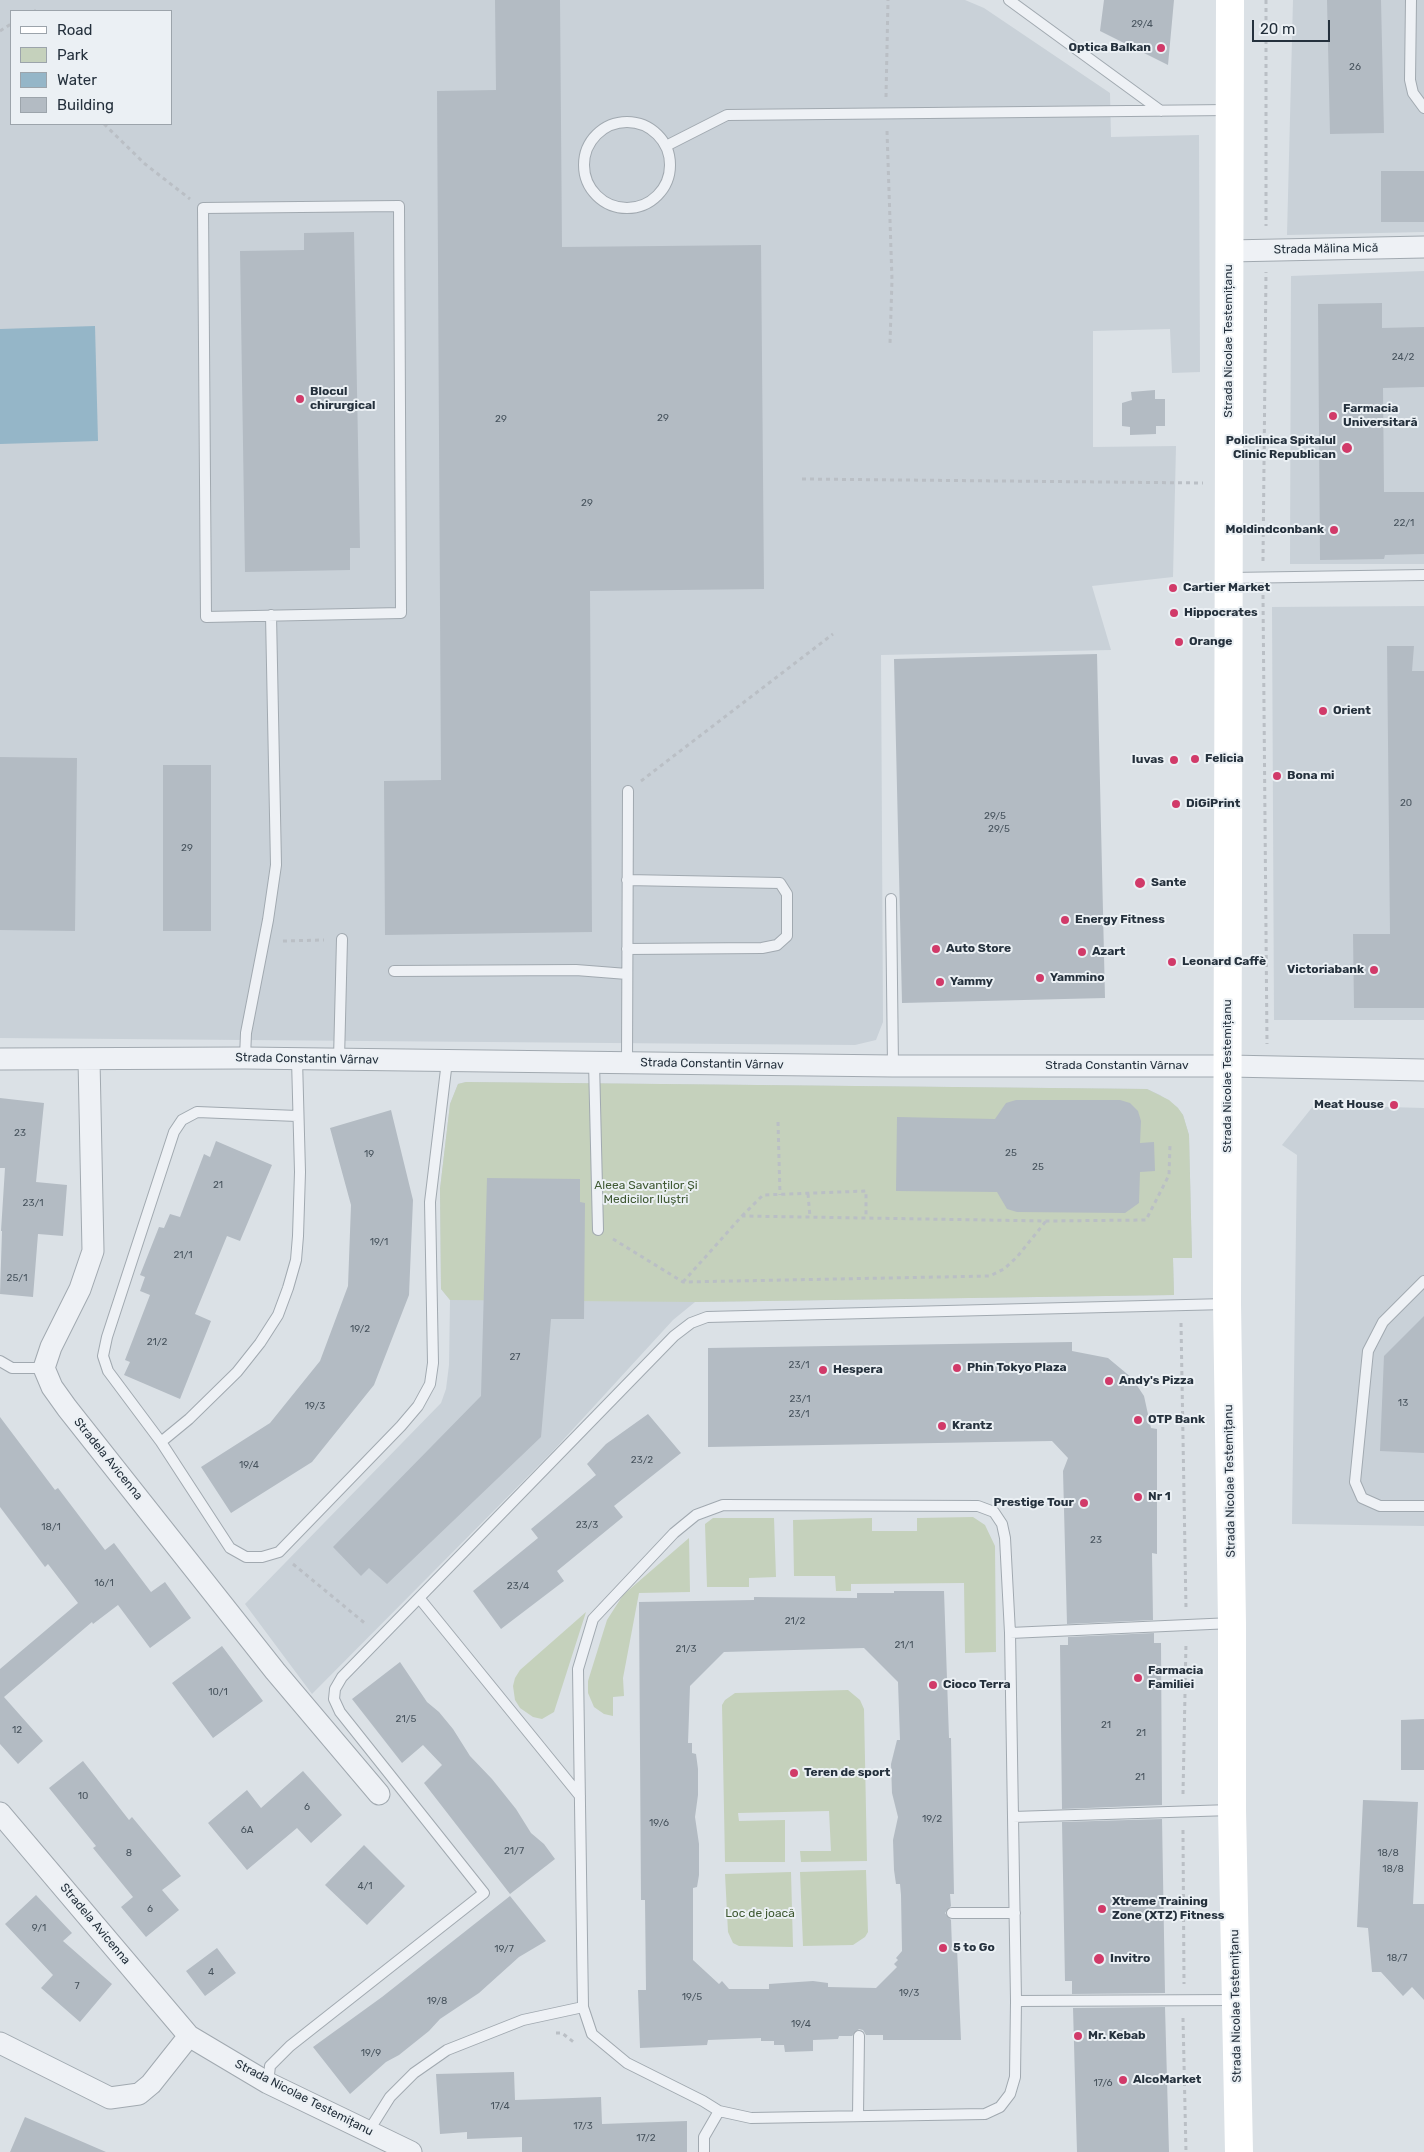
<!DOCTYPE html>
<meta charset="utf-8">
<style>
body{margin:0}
#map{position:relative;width:1424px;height:2152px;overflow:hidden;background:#dbe1e6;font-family:Rubik,sans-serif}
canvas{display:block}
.legend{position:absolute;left:10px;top:10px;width:162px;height:115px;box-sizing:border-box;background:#ebf0f4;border:1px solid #9ca4ab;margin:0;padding:6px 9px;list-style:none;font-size:15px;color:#25313d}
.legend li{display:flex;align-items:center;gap:10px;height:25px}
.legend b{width:25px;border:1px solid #9ca4ab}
.scale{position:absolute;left:1252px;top:20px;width:78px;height:22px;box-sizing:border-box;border:2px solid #25313d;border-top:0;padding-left:6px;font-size:15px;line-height:18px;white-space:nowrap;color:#25313d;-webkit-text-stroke:4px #ebf0f4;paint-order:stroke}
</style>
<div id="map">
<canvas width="1424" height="2152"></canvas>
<ul class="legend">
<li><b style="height:6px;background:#fff"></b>Road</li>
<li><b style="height:14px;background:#c5d1bc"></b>Park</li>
<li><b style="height:14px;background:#95b6c8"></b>Water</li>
<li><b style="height:14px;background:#b3bbc3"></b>Building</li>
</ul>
<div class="scale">20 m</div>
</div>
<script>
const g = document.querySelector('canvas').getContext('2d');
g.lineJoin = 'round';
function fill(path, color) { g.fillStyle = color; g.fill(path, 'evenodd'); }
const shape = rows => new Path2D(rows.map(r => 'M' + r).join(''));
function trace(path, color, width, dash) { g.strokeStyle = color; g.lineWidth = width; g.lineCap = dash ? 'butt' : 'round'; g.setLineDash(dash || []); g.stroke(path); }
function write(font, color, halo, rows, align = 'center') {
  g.font = font + ' Rubik,sans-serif'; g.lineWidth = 4; g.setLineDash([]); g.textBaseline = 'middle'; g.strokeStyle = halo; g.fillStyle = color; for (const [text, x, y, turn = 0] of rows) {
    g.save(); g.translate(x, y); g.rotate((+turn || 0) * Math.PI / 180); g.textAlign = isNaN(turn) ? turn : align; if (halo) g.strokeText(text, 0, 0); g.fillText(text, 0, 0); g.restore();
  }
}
fill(shape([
 [0,0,965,0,984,8,1110,93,1111,137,1199,135,1200,372,1172,373,1170,329,1093,331,1093,447,1176,446,1173,577,1092,586,1111,650,881,655,883,1022,876,1040,855,1045,0,1038],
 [11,11,171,11,171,124,11,124],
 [1293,0,1424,0,1424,232,1287,235],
 [1424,271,1424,564,1290,564,1291,276],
 [1424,606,1424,1020,1274,1020,1272,607],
 [466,1082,1147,1089,1160,1095,1177,1107,1183,1115,1189,1135,1192,1258,1173,1258,1174,1295,695,1302,673,1320,552,1452,312,1694,245,1604,441,1403,446,1389,449,1365,450,1300,441,1289,440,1189,450,1104,458,1084],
 [1314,1105,1424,1108,1424,1526,1292,1524,1297,1155,1282,1145]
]), '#c9d1d8');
fill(shape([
 [466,1082,1147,1089,1169,1100,1178,1108,1183,1115,1189,1135,1192,1258,1173,1258,1174,1295,695,1302,450,1300,441,1289,440,1189,450,1104,458,1084],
 [973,1517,985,1525,995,1546,996,1652,965,1653,964,1583,851,1584,851,1591,836,1591,835,1576,794,1576,793,1520,872,1518,872,1531,917,1531,917,1518],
 [713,1518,774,1518,776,1577,749,1578,749,1587,707,1587,705,1524],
 [689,1538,690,1592,639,1593,623,1678,624,1696,613,1697,613,1716,604,1714,594,1707,588,1693,588,1681,607,1620,623,1595],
 [586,1612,554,1712,542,1719,533,1717,520,1708,515,1700,513,1686,515,1678,520,1670],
 [848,1690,860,1700,864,1709,867,1861,801,1862,800,1851,831,1851,829,1811,738,1813,739,1821,785,1820,785,1862,725,1862,722,1705,725,1700,735,1693],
 [866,1870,868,1932,865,1937,853,1945,803,1946,800,1872],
 [791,1872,793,1947,739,1946,733,1943,728,1932,725,1874]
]), '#c5d1bc');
fill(shape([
 [95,326,98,441,0,444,0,329]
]), '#95b6c8');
fill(shape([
 [495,0,560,0,562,247,761,245,764,589,590,591,592,932,385,935,384,781,441,780,437,91,496,90],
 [1104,0,1174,0,1168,65,1100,31],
 [1327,0,1381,0,1384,133,1330,134],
 [1381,171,1424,171,1424,222,1381,222],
 [354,232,360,548,350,548,350,570,245,572,240,251,304,250,304,233],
 [1382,303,1382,328,1424,327,1424,387,1383,388,1384,492,1424,492,1424,554,1385,555,1384,559,1320,560,1318,304],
 [1155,390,1155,399,1165,399,1165,426,1156,426,1156,434,1130,435,1130,427,1122,426,1122,403,1132,400,1131,392],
 [1387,646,1414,646,1412,671,1424,671,1424,1008,1354,1008,1353,934,1390,934],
 [1097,654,1105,998,902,1003,894,659],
 [0,757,77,758,75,931,0,930],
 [163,765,211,765,211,931,163,931],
 [0,1098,44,1103,36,1182,67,1185,63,1236,38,1234,33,1297,0,1294,2,1231,1,1231,5,1168,0,1168],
 [1016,1100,1120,1100,1130,1103,1138,1111,1141,1121,1140,1143,1154,1142,1155,1171,1140,1172,1139,1203,1125,1213,1017,1212,1007,1209,997,1192,896,1191,897,1117,995,1119,1006,1103],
 [391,1110,413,1200,409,1295,374,1385,312,1462,231,1513,201,1467,270,1423,320,1361,348,1286,351,1205,330,1128],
 [216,1141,272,1165,240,1241,227,1236,195,1314,211,1321,180,1399,124,1375,130,1362,125,1360,150,1295,140,1291,145,1277,140,1275,159,1227,164,1228,170,1214,180,1217,204,1154,210,1157],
 [487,1178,580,1179,580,1202,585,1203,584,1319,551,1319,541,1437,387,1584,369,1568,361,1576,333,1547,481,1396],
 [1424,1316,1424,1453,1380,1451,1384,1356],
 [1072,1342,1072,1351,1108,1358,1132,1378,1144,1396,1151,1428,1157,1429,1157,1554,1152,1553,1153,1620,1067,1624,1063,1471,1068,1458,1052,1441,708,1447,708,1348],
 [648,1414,681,1453,614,1506,623,1517,557,1571,564,1581,501,1629,473,1591,538,1538,531,1529,596,1475,587,1464,606,1444],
 [0,1417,55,1490,58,1488,105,1550,114,1543,151,1592,165,1582,191,1618,150,1648,118,1605,93,1624,92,1622,4,1697,43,1741,18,1764,0,1744,0,1669,78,1603,48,1564,45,1567,0,1507],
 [894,1591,944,1591,949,1738,951,1738,954,1894,950,1894,951,1906,945,1913,951,1920,952,1948,957,1948,961,2040,883,2040,883,2035,866,2035,863,2030,859,2029,852,2036,839,2036,838,2039,813,2040,813,2051,785,2052,784,2045,774,2045,774,2041,761,2041,761,2038,708,2040,707,2045,640,2048,638,1990,646,1990,645,1900,641,1900,639,1602,754,1600,754,1597,857,1598,857,1593,894,1593],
 [864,1648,898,1682,900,1740,897,1740,891,1764,892,1793,898,1817,893,1840,894,1870,896,1884,900,1884,901,1895,902,1951,896,1958,898,1960,894,1964,897,1967,876,1988,828,1987,828,1983,813,1981,769,1984,769,1989,729,1989,722,1981,719,1984,693,1960,693,1888,697,1887,699,1875,699,1844,695,1817,698,1795,698,1769,696,1754,692,1753,692,1743,688,1743,690,1686,724,1652],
 [1154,1633,1154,1643,1161,1643,1162,1805,1062,1809,1060,1645,1068,1645,1068,1637],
 [222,1646,263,1701,213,1738,172,1683],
 [400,1662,427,1702,439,1712,453,1729,470,1756,492,1779,516,1809,531,1833,544,1844,555,1859,510,1894,424,1783,442,1765,423,1745,402,1763,352,1699],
 [1424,1719,1424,1770,1401,1770,1401,1720],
 [83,1761,129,1820,132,1817,181,1876,162,1890,179,1910,146,1937,121,1907,133,1897,93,1848,96,1846,49,1788],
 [303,1771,342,1815,311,1843,297,1828,247,1870,208,1823,247,1790,261,1808],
 [1363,1800,1418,1802,1413,1904,1424,1904,1424,2000,1412,1987,1403,1996,1381,1972,1372,1972,1368,1928,1357,1927],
 [1162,1819,1165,1993,1072,1994,1072,1981,1065,1981,1062,1822],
 [364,1845,405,1886,367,1925,325,1885],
 [36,1895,72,1933,63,1941,112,1984,80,2022,41,1988,53,1975,5,1924],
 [510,1896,546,1941,519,1957,479,1993,440,2019,429,2031,399,2055,386,2062,350,2094,313,2047,382,1997],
 [217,1948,236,1973,205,1996,186,1971],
 [1165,2007,1169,2152,1077,2152,1073,2008],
 [514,2072,515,2100,601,2097,602,2124,687,2121,687,2152,522,2152,522,2137,467,2139,467,2132,440,2134,436,2074],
 [25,2117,106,2152,10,2152]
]), '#b3bbc3');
const lane = shape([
 [1009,0,1161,111],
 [1411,0,1410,80,1413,93,1424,108],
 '584 165a43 43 0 1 1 86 0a43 43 0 1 1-86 0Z',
 [666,146,727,115,1229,110],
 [399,206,401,613,206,617,203,208,399,206],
 [1230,578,1424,575],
 [891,899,893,1066],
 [627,949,762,948,777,945,787,936,787,894,780,883,627,880],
 [394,971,576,970,627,974],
 [245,1058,246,1033,268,920,276,865,271,615],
 [339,1059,342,939],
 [594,1062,598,1230],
 [627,1063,628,791],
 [297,1116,197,1112,182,1120,174,1132,107,1337,103,1356,108,1371,161,1442,230,1548,246,1557,262,1557,279,1552,401,1426,418,1406,430,1384,433,1363,430,1202,447,1061],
 [1424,1281,1383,1322,1368,1351,1355,1482,1362,1498,1380,1506,1424,1506],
 [0,1361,12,1368,44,1368],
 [161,1442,189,1419,237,1372,260,1343,278,1315,288,1288,296,1260,298,1236,300,1172,297,1059],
 [420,1599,580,1796],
 [1010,1633,1232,1623],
 [1013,1817,1231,1810],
 [952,1913,1015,1913],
 [1016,2001,1235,2000],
 [268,2083,270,2066,290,2046,484,1893,340,1712,334,1699,335,1689,342,1677,674,1336,691,1323,707,1317,1226,1304],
 [858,2116,859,2036],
 [368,2132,390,2097,414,2073,447,2050,523,2020,583,2007],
 [704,2152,704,2137,719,2111,751,2118,985,2114,1000,2107,1010,2094,1015,2077,1016,2001,1010,1633,1005,1538,1002,1524,994,1512,978,1506,723,1505,696,1515,674,1533,593,1619,578,1669,583,2007,592,2034,627,2063,703,2101,719,2111]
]);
const street = shape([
 [1229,251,1424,247],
 [0,1059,245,1058,893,1066,1229,1066,1424,1070],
 [89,1060,93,1251,80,1289,51,1347,44,1368,52,1387,67,1408,275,1671,379,1794],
 [0,1813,189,2036,268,2083,411,2152],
 [0,2043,110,2098,139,2094,151,2084,189,2036]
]);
trace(lane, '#a1a9b0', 12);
trace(street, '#a1a9b0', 23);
trace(shape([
 [1266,0,1266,226],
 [34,11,36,11],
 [0,31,11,24],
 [886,97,888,0],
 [104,124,145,164,190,199],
 [887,131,892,280,890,343],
 [802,479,1203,483],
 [1263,561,1266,272],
 [1263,595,1267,1044],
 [641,781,833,634],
 [283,941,324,940],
 [778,1122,780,1195],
 [808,1194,810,1217],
 [742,1216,763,1195,866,1191,866,1218],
 [613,1239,683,1282,990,1276,1004,1269,1017,1257,1046,1221],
 [683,1282,742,1216,1046,1221,1146,1220,1169,1175,1170,1145],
 [1181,1323,1186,1609],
 [293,1564,367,1625],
 [1183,1794,1186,1643],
 [1183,1830,1184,1984],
 [1183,2018,1186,2152],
 [556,2033,562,2033,576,2044]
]), '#babfc5', 3, [4, 4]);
trace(lane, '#eef1f5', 10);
trace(street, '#eef1f5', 21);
trace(shape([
 [1230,0,1227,1304,1232,1623,1232,1810,1239,2152]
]), '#fff', 28);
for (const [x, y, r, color] of [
 [1161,48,5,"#d13a69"],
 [300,399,5,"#d13a69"],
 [1333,416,5,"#d13a69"],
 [1347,448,6,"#d13a69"],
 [1334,530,5,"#d13a69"],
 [1173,588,5,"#d13a69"],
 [1174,613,5,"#d13a69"],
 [1179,642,5,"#d13a69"],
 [1323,711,5,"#d13a69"],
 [1195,759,5,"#d13a69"],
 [1174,760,5,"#d13a69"],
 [1277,776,5,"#d13a69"],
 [1176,804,5,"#d13a69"],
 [1140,883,6,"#d13a69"],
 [1065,920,5,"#d13a69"],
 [936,949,5,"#d13a69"],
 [1082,952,5,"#d13a69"],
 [1172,962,5,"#d13a69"],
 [1374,970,5,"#d13a69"],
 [1040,978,5,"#d13a69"],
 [940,982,5,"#d13a69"],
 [1394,1105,5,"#d13a69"],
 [957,1368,5,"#d13a69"],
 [823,1370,5,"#d13a69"],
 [1109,1381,5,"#d13a69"],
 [1138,1420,5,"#d13a69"],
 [942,1426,5,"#d13a69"],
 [1138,1497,5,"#d13a69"],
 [1084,1503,5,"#d13a69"],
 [1138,1678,5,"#d13a69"],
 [933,1685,5,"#d13a69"],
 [794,1773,5,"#d13a69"],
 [1102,1909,5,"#d13a69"],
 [943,1948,5,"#d13a69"],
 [1099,1959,6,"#d13a69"],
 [1078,2036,5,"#d13a69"],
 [1123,2080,5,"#d13a69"]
]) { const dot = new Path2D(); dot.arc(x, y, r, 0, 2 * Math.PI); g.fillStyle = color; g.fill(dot); trace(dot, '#ebf0f4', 2); }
write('10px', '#48545e', null, [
 ["29/4",1142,24],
 ["26",1355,67],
 ["24/2",1403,357],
 ["29",663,418],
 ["29",501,419],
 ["29",587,503],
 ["22/1",1404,523],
 ["20",1406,803],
 ["29/5",995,816],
 ["29/5",999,829],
 ["29",187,848],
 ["23",20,1133],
 ["25",1011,1153],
 ["19",369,1154],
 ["25",1038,1167],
 ["21",218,1185],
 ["23/1",33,1203],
 ["19/1",379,1242],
 ["21/1",183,1255],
 ["25/1",17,1278],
 ["19/2",360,1329],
 ["21/2",157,1342],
 ["27",515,1357],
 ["23/1",799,1365],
 ["23/1",800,1399],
 ["13",1403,1403],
 ["19/3",315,1406],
 ["23/1",799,1414],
 ["23/2",642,1460],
 ["19/4",249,1465],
 ["23/3",587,1525],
 ["18/1",51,1527],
 ["23",1096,1540],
 ["16/1",104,1583],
 ["23/4",518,1586],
 ["21/2",795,1621],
 ["21/1",904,1645],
 ["21/3",686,1649],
 ["10/1",218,1692],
 ["21/5",406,1719],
 ["21",1106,1725],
 ["12",17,1730],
 ["21",1141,1733],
 ["21",1140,1777],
 ["10",83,1796],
 ["6",307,1807],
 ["19/2",932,1819],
 ["19/6",659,1823],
 ["6A",247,1830],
 ["21/7",514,1851],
 ["8",129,1853],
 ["18/8",1388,1853],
 ["18/8",1393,1869],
 ["4/1",365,1886],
 ["6",150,1909],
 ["9/1",39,1928],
 ["19/7",504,1949],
 ["18/7",1397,1958],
 ["4",211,1972],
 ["7",77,1986],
 ["19/3",909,1993],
 ["19/5",692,1997],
 ["19/8",437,2001],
 ["19/4",801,2024],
 ["19/9",371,2053],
 ["17/6",1103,2083],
 ["17/4",500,2106],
 ["17/3",583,2126],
 ["17/2",646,2138]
]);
write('bold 12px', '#25313d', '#ebf0f4', [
 ["Optica Balkan",1151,48,"right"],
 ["Blocul",310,392],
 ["chirurgical",310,406],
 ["Farmacia",1343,409],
 ["Universitară",1343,423],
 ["Policlinica Spitalul",1336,441,"right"],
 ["Clinic Republican",1336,455,"right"],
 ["Moldindconbank",1324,530,"right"],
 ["Cartier Market",1183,588],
 ["Hippocrates",1184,613],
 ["Orange",1189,642],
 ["Orient",1333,711],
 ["Felicia",1205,759],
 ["Iuvas",1164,760,"right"],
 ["Bona mi",1287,776],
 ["DiGiPrint",1186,804],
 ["Sante",1151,883],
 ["Energy Fitness",1075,920],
 ["Auto Store",946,949],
 ["Azart",1092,952],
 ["Leonard Caffè",1182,962],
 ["Victoriabank",1364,970,"right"],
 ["Yammino",1050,978],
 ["Yammy",950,982],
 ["Meat House",1384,1105,"right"],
 ["Phin Tokyo Plaza",967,1368],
 ["Hespera",833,1370],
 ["Andy's Pizza",1119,1381],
 ["OTP Bank",1148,1420],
 ["Krantz",952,1426],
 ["Nr 1",1148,1497],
 ["Prestige Tour",1074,1503,"right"],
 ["Farmacia",1148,1671],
 ["Familiei",1148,1685],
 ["Cioco Terra",943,1685],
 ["Teren de sport",804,1773],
 ["Xtreme Training",1112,1902],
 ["Zone (XTZ) Fitness",1112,1916],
 ["5 to Go",953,1948],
 ["Invitro",1110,1959],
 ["Mr. Kebab",1088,2036],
 ["AlcoMarket",1133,2080]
], 'left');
write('12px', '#25313d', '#ebf0f4', [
 ["Strada Mălina Mică",1326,249,-1],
 ["Strada Nicolae Testemițanu",1229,341,-90],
 ["Strada Constantin Vârnav",307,1059,1],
 ["Strada Constantin Vârnav",712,1064,1],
 ["Strada Constantin Vârnav",1117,1066],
 ["Strada Nicolae Testemițanu",1228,1076,-90],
 ["Stradela Avicenna",108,1459,51],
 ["Strada Nicolae Testemițanu",1230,1481,-91],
 ["Stradela Avicenna",95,1924,50],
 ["Strada Nicolae Testemițanu",1236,2006,-91],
 ["Strada Nicolae Testemițanu",304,2098,27]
]);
write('12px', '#3f5932', '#ebf0f4', [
 ["Aleea Savanților Și",646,1186],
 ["Medicilor Iluștri",646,1200],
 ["Loc de joacă",760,1914]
]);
</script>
